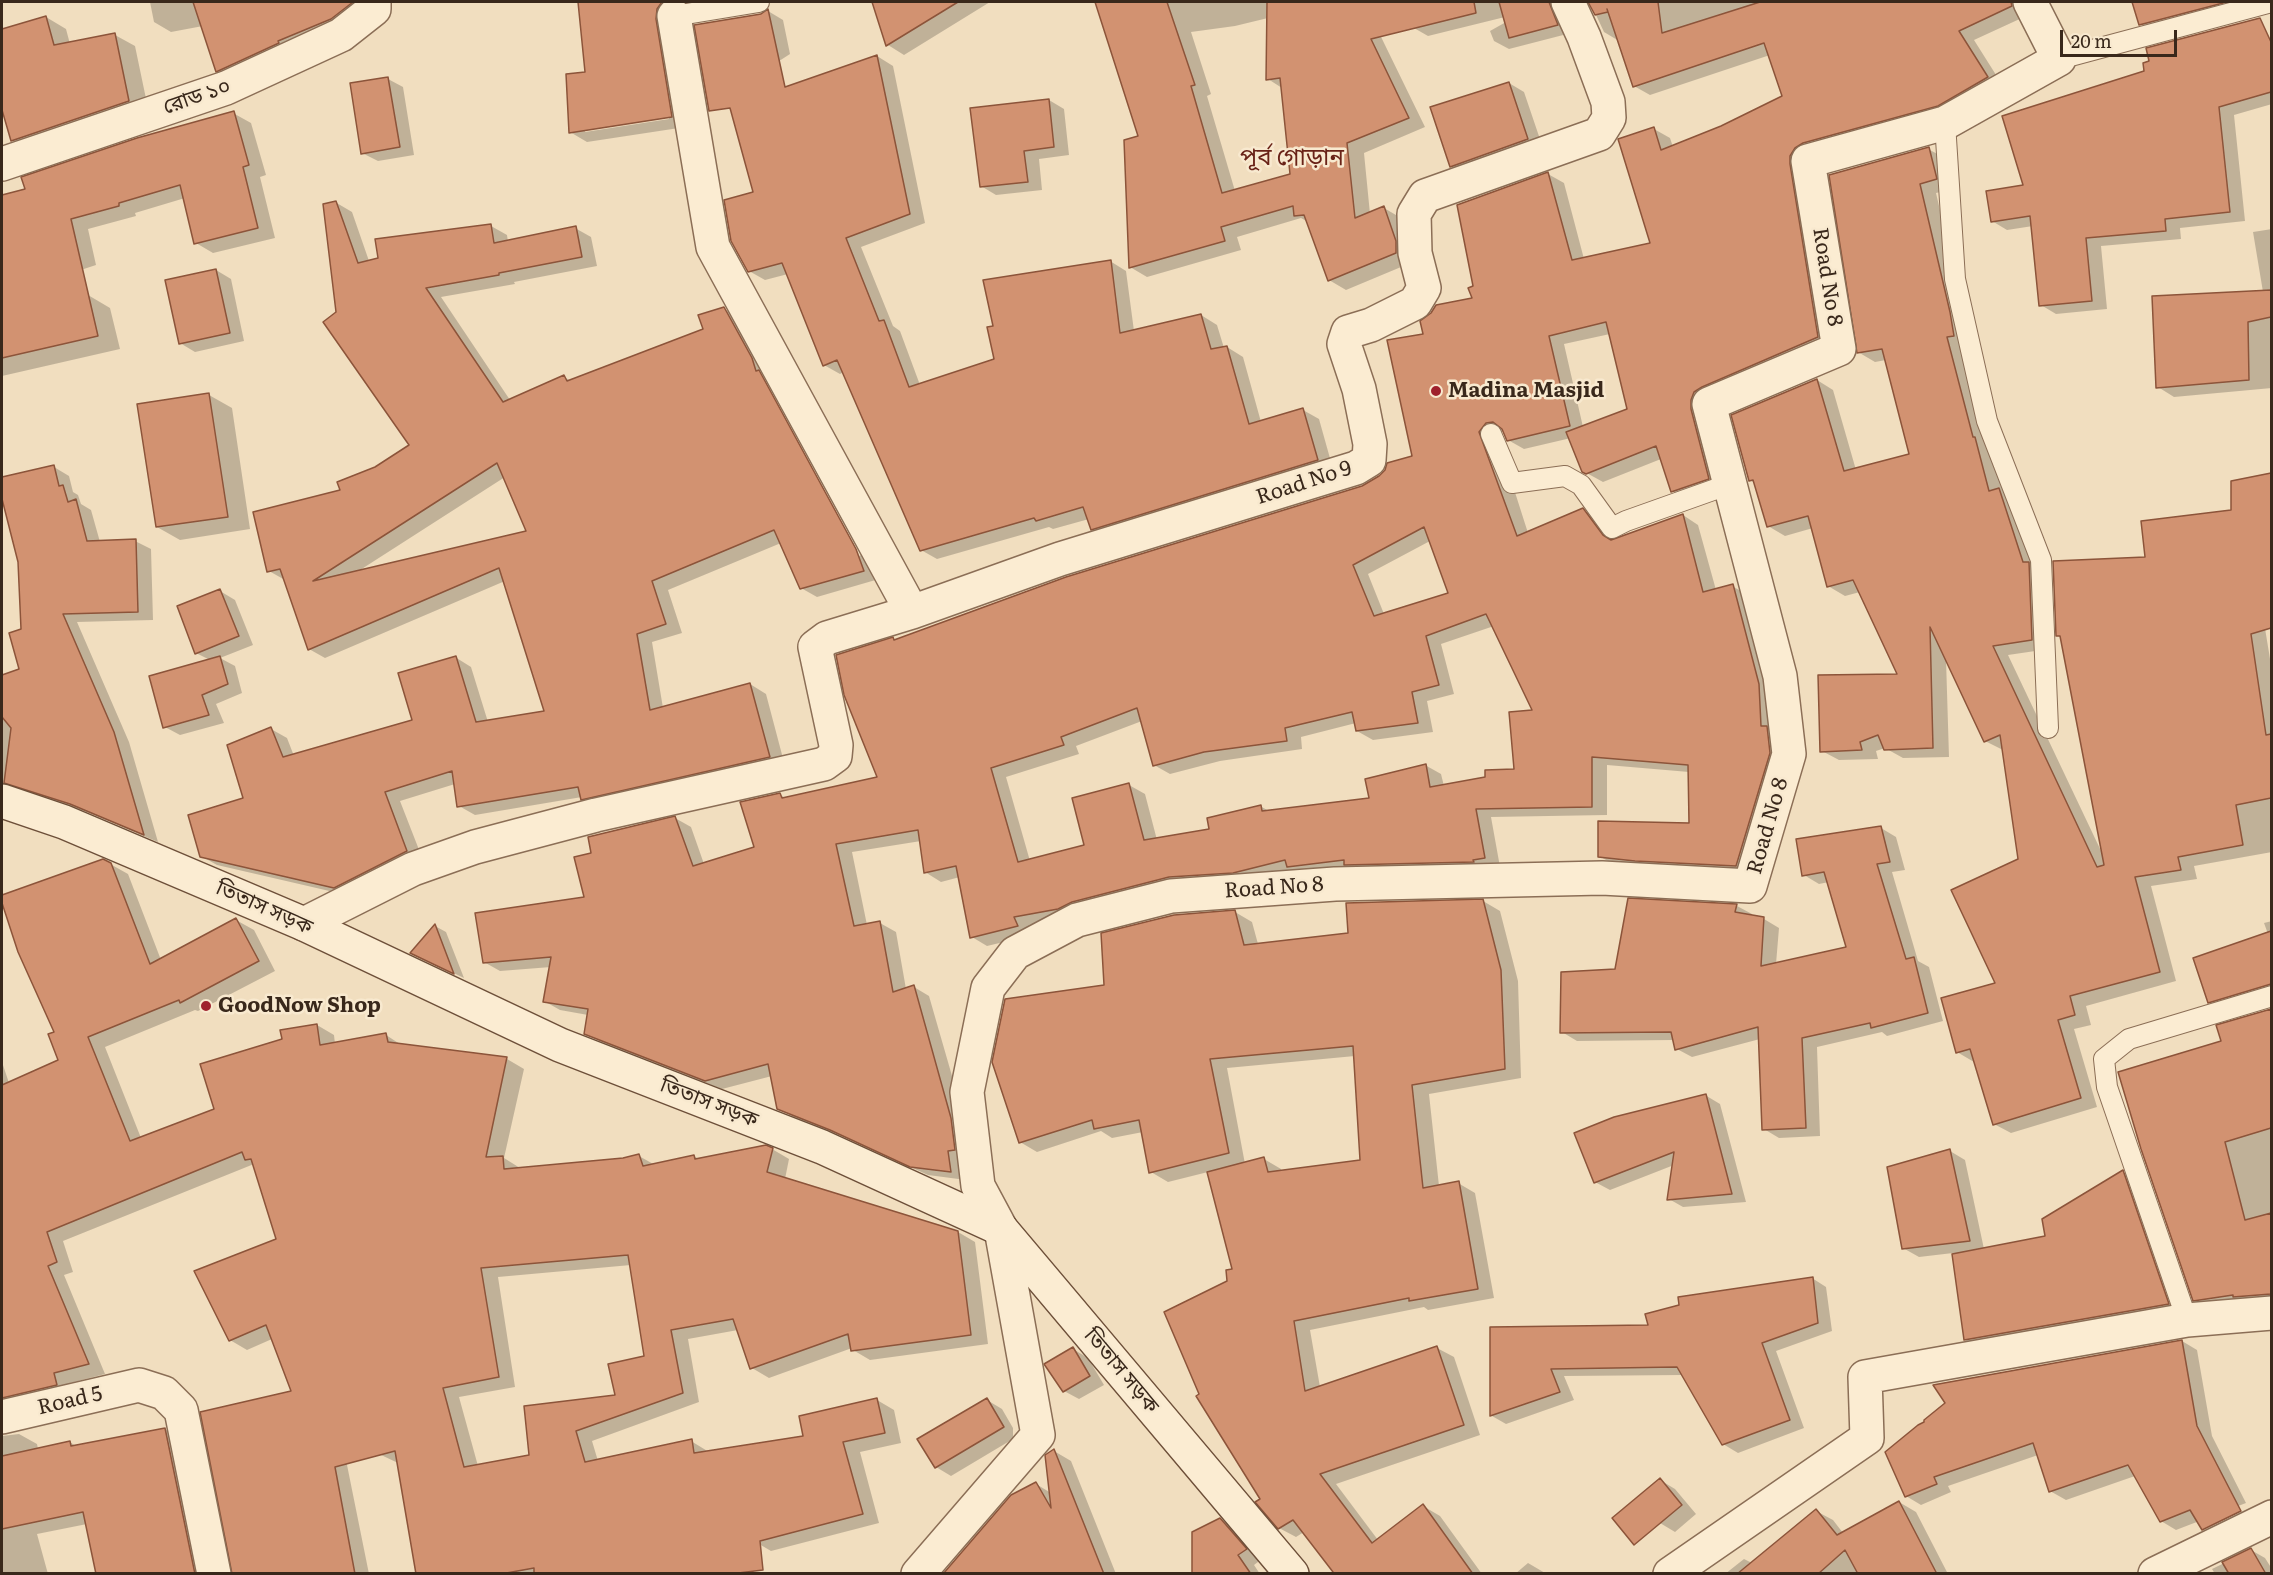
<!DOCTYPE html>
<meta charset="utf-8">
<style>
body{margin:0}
#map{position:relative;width:2273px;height:1575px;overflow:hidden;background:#f1debf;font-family:Literata,serif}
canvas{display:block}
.frame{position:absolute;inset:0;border:3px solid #39281b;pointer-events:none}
.scale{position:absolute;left:2060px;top:30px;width:117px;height:27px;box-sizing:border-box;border:3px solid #39281b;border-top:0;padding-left:8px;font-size:18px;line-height:21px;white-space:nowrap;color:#39281b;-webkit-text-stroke:4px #f8e9cf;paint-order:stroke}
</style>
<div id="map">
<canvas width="2273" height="1575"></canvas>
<div class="frame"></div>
<div class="scale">20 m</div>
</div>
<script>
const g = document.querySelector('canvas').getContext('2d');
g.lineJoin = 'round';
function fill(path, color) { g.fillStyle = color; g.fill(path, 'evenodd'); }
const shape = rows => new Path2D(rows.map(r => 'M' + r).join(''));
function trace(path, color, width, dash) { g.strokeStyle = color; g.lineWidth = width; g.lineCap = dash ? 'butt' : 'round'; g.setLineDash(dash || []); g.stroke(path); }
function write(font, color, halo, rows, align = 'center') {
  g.font = font + ' Literata,"Noto Sans Bengali",serif'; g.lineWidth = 5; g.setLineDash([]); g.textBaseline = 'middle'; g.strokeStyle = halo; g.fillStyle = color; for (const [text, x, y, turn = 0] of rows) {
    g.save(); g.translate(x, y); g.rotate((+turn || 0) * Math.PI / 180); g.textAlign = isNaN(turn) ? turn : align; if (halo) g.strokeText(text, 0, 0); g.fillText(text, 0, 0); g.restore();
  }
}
fill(shape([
 [150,2,376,2,234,80,217,71,203,26,171,32,154,22],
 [579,2,761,2,694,5,679,128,587,142,570,132,587,73],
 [668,116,669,119,585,132,585,129],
 [874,2,990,2,904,55,888,45],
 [1096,2,1364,2,1425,127,1364,153,1370,214,1384,208,1401,218,1413,262,1346,290,1329,280,1308,222,1301,218,1237,237,1241,250,1147,277,1130,267,1140,137],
 [1268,18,1268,79,1282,88,1292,175,1235,191,1207,96,1211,94,1191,32,1235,26],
 [1407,2,1557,2,1571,33,1509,49,1494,41,1490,31,1506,22,1505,17,1428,36,1414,28],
 [1590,2,2017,2,2024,17,1974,40,2003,86,1819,151,1833,346,1718,395,1724,488,1688,501,1672,491,1661,459,1603,482,1583,471,1571,438,1524,449,1508,440,1503,431,1497,436,1528,533,1583,510,1599,519,1614,540,1683,515,1698,525,1716,590,1732,586,1748,595,1777,733,1752,875,1615,865,1599,856,1690,824,1689,772,1607,765,1607,815,1491,817,1500,867,1304,875,1296,870,1029,925,1033,935,987,946,972,937,960,877,941,882,925,872,921,841,852,852,867,925,880,923,896,932,906,989,914,987,929,996,967,1128,966,1180,928,1175,847,1138,795,1118,778,1108,772,1076,722,1089,601,1042,585,1033,588,1015,560,1010,544,1001,551,967,500,971,484,962,586,898,593,854,675,818,691,827,704,864,756,848,780,795,787,799,879,778,893,639,896,641,1362,487,1414,457,1424,336,1475,299,1475,287,1548,174,1564,183,1584,259,1652,244,1654,129,1670,138,1673,147,1721,127,1784,96,1770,55,1650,95,1634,86,1619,41,1604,32],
 [1610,334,1629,410,1583,427,1564,344],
 [1430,541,1450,594,1384,614,1368,574],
 [1494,626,1534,711,1516,771,1444,786,1441,774,1425,765,1371,799,1269,811,1260,806,1210,830,1157,840,1145,794,1129,785,1086,846,1030,861,1006,777,1079,754,1076,746,1142,721,1154,765,1170,774,1220,761,1302,749,1301,737,1356,723,1357,731,1373,740,1433,732,1427,701,1454,694,1441,644],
 [2133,2,2216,2,2222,16,2156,33,2140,24],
 [768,11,783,20,790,54,722,98,761,15],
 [46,17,66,29,70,44,115,35,135,46,149,113,32,152,12,140,2,105,2,31],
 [2272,37,2272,104,2234,115,2245,221,2180,228,2181,239,2101,246,2107,309,2056,314,2041,305,2033,226,2007,230,1992,221,2025,186,2235,46],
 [877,56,893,66,925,223,861,247,893,326,900,331,920,385,996,360,995,327,1110,261,1126,271,1134,331,1201,315,1217,325,1224,348,1227,347,1243,357,1261,422,1303,410,1319,419,1333,469,1108,538,1092,529,1089,519,1053,529,1049,527,937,559,921,550,844,372,840,374,824,365,788,274,765,280,749,271,755,193],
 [388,79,403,87,414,155,378,161,362,153],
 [1509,83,1524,92,1543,148,1466,175,1451,166],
 [1049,100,1064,109,1069,155,1039,159,1042,190,996,195,981,186],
 [233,113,251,123,266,175,260,177,275,238,213,253,196,243,185,198,135,213,136,216,88,229,96,265,2,296,2,197,26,190],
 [1928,149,1945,158,1953,189,1936,193,1966,323,1991,448,2003,491,2016,499,2038,569,2049,649,2008,655,2102,853,2062,638,2058,635,2262,610,2272,671,2272,852,2194,866,2197,879,2151,886,2176,981,2086,1006,2091,1025,2074,1029,2097,1107,2011,1133,1994,1124,1974,1062,1957,1052,1997,984,2020,860,2003,750,1985,741,1946,659,1949,757,1903,758,1885,748,1876,751,1878,759,1839,760,1822,751,1900,675,1860,592,1845,596,1828,586,1813,528,1785,536,1768,526,1756,484,1750,480,1817,380,1833,390,1856,470,1911,455,1886,360,1875,362,1858,352],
 [335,202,352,212,369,261,491,226,507,235,508,242,575,228,591,237,597,266,514,282,515,284,441,297,510,400,564,377,571,381,705,330,724,309,740,318,879,579,817,597,801,588,781,543,668,590,682,633,652,642,663,708,750,684,766,694,785,766,598,808,582,797,475,815,459,806,455,784,400,801,423,860,351,896,217,865,201,856,244,799,271,729,287,738,294,756,413,721,455,657,471,667,488,722,546,712,505,581,325,658,309,649,285,580,269,571,342,491,411,445,338,313],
 [758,371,761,371,861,555,859,556],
 [505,477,528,532,357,572],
 [2272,229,2272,388,2174,397,2158,387,2263,292,2253,232],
 [216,270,231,279,244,341,195,352,180,343],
 [88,295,110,308,120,349,2,376,2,334],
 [209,395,232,408,250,529,180,540,157,527],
 [54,467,69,476,73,492,78,495,81,504,91,510,100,542,135,541,151,549,153,620,77,622,129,742,158,842,87,812,25,791,15,791,2,783,2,682,12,688,39,749],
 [220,591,235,600,253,645,220,658,235,666,242,693,216,704,224,723,180,735,165,727,210,660,196,653],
 [1881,828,1896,837,1905,870,1892,872,1918,961,1929,967,1943,1021,1887,1036,1882,1032,1817,1047,1820,1136,1779,1138,1764,1129,1760,1039,1692,1057,1677,1049,1674,1040,1577,1041,1562,1032,1616,971,1629,900,1737,906,1752,914,1751,916,1764,919,1779,928,1776,964,1848,948,1829,882,1819,884,1804,875],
 [103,860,128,874,161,960,236,920,254,930,275,971,198,1011,195,1010,105,1047,141,1138,216,1110,284,1040,317,1025,334,1035,335,1044,386,1035,403,1046,507,1059,524,1069,504,1158,520,1168,624,1160,639,1156,655,1165,694,1156,700,1160,772,1149,789,1159,785,1179,958,1232,975,1242,988,1344,870,1360,853,1350,852,1348,769,1378,752,1368,738,1330,688,1339,699,1402,592,1441,598,1461,691,1441,709,1452,805,1437,877,1400,894,1410,901,1443,860,1452,879,1523,771,1551,754,1541,734,1574,418,1574,398,1463,379,1454,344,1450,369,1574,234,1574,293,1392,272,1339,247,1350,230,1340,277,1240,254,1164,63,1241,73,1272,64,1275,105,1374,70,1383,73,1394,2,1421,2,1062,9,1083,60,1061,56,1033,19,951,2,896],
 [631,1265,646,1358,617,1396,531,1456,478,1466,459,1397,515,1387,498,1277],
 [1483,901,1500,911,1518,981,1521,1078,1429,1094,1439,1186,1458,1183,1475,1193,1494,1298,1428,1310,1424,1307,1310,1330,1320,1387,1437,1348,1454,1357,1480,1435,1336,1484,1378,1540,1423,1506,1440,1516,1482,1574,1336,1574,1304,1532,1296,1537,1279,1528,1200,1395,1229,1282,1234,1270,1208,1172,1168,1182,1151,1172,1143,1132,1112,1138,1101,1131,1037,1152,1020,1142,1105,986,1235,912,1252,922,1258,944,1349,934],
 [1355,1056,1361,1162,1282,1172,1281,1169,1264,1159,1245,1164,1227,1068],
 [2272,921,2272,996,2225,1010,2209,1002,2268,934,2264,923],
 [435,926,446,932,464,978,424,959],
 [2272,1010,2272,1306,2213,1310,2194,1300,2223,1042,2218,1026],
 [1705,1095,1720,1104,1746,1202,1683,1207,1669,1199,1674,1165,1610,1190,1595,1182],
 [1950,1151,1965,1160,1984,1249,2047,1237,2123,1172,2146,1185,2191,1317,1988,1353,1965,1340,1953,1253,1919,1257,1903,1248],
 [1812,1278,1826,1287,1832,1331,1776,1351,1804,1428,1738,1453,1723,1444,1683,1375,1564,1376,1574,1400,1506,1424,1492,1416,1491,1328,1650,1326],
 [2182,1341,2197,1350,2212,1436,2246,1503,2176,1530,2161,1521,2135,1476,2066,1500,2050,1491,2038,1455,1948,1486,1951,1492,1921,1505,1906,1496,1887,1452],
 [1073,1349,1088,1358,1104,1385,1079,1399,1064,1391],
 [987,1400,1002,1409,1013,1428,1013,1439,951,1476,936,1467],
 [165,1429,182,1439,209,1574,97,1574,87,1524,37,1534,48,1574,2,1574,2,1434,2,1436,19,1434,37,1444,38,1449,70,1442,77,1447],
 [1054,1451,1071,1461,1116,1574,945,1574,1036,1484,1051,1493],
 [1660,1480,1675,1489,1696,1514,1675,1532,1660,1523],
 [1899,1502,1916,1512,1948,1574,1725,1574,1744,1559,1752,1563,1816,1511,1833,1520,1843,1533],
 [1220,1520,1238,1530,1262,1559,1254,1565,1260,1574,1193,1574],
 [2251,1550,2265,1558,2272,1569,2272,1574,2215,1574,2212,1569],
 [1528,1563,1545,1573,1545,1574,1515,1574]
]), '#0003');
const building = shape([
 [193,2,353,2,331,19,278,41,279,43,216,72,193,2],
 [578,2,662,2,657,9,656,19,672,117,569,133,566,74,585,72,578,2],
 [872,2,958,2,886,46,872,2],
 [1095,2,1167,2,1195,85,1191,86,1222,193,1290,174,1280,78,1266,80,1267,2,1474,2,1476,13,1371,39,1409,118,1347,143,1355,218,1384,206,1396,241,1396,253,1328,281,1304,215,1294,216,1293,206,1221,227,1225,241,1129,268,1124,140,1138,136,1095,2],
 [1499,2,1549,2,1558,25,1509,38,1499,2],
 [1588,2,1658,2,1662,33,1760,2,2011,2,2012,6,1959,31,1988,77,1938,106,1803,143,1795,148,1790,156,1790,164,1818,337,1702,387,1694,392,1691,400,1691,409,1709,479,1671,492,1656,446,1586,474,1582,472,1566,432,1627,409,1606,322,1549,336,1570,426,1507,441,1502,429,1493,422,1486,423,1479,432,1517,536,1583,508,1603,535,1611,540,1683,514,1703,592,1733,584,1759,684,1761,726,1767,726,1770,753,1736,866,1635,861,1598,857,1598,821,1689,823,1688,765,1592,757,1592,807,1476,809,1485,858,1473,860,1474,862,1344,865,1344,860,1287,867,1285,860,1233,873,1169,877,1072,902,1058,909,1014,917,1018,926,970,938,956,866,924,873,918,830,836,844,854,926,880,921,893,992,914,985,951,1118,955,1150,948,1151,951,1172,910,1167,830,1130,777,1109,768,1064,705,1081,584,1034,588,1009,543,1002,551,957,483,963,475,913,584,897,574,857,591,853,588,837,675,816,693,866,754,847,740,802,780,793,782,798,877,777,844,695,836,655,893,637,894,640,1066,577,1362,486,1379,476,1385,470,1387,463,1412,456,1387,340,1423,334,1420,321,1431,313,1436,305,1472,298,1468,288,1473,286,1457,205,1548,172,1572,260,1650,243,1618,139,1654,127,1661,150,1721,126,1782,96,1764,43,1633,87,1607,9,1608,12,1595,15,1588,2],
 [1424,527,1448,593,1374,616,1353,565,1424,527],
 [1486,614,1532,710,1509,712,1514,769,1485,770,1485,777,1430,787,1426,764,1365,779,1369,798,1262,811,1261,805,1207,818,1209,829,1144,840,1129,783,1072,798,1084,845,1018,862,991,768,1064,745,1061,737,1137,708,1153,766,1204,752,1287,741,1285,728,1352,712,1356,731,1418,723,1412,692,1439,685,1426,636,1486,614],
 [2132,2,2227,2,2139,25,2132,2],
 [768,9,785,87,877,55,910,214,846,238,879,321,884,320,909,387,994,359,987,327,993,326,983,280,1111,260,1120,333,1201,314,1211,349,1227,346,1249,424,1303,408,1318,460,1091,530,1083,507,1036,521,1034,518,920,551,837,360,823,366,782,263,748,272,731,241,724,200,753,192,730,108,709,111,694,25,761,14,768,9],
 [46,16,54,45,115,33,129,101,11,141,2,110,2,29,46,16],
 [2260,18,2271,42,2271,92,2219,107,2230,212,2165,219,2166,231,2086,238,2092,301,2039,306,2030,216,1991,222,1986,191,2023,185,2002,116,2144,71,2143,63,2149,61,2146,48,2260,18],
 [388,77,400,147,361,154,350,83,388,77],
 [1509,82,1528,139,1450,167,1430,107,1509,82],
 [1049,99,1054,147,1024,151,1028,182,980,187,970,108,1049,99],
 [234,111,249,165,243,167,258,228,194,244,180,185,119,203,119,206,71,219,98,336,2,358,2,195,25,189,21,177,137,138,234,111],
 [1929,147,1937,179,1920,184,1950,312,1954,336,1947,337,1973,437,1975,437,1989,491,1999,488,2023,562,2029,562,2032,640,1993,646,2097,867,2104,865,2060,636,2056,636,2053,561,2145,557,2141,521,2231,510,2231,481,2271,473,2271,628,2251,634,2266,735,2271,734,2271,798,2236,805,2243,845,2178,857,2181,870,2135,877,2160,972,2070,996,2075,1015,2058,1020,2081,1098,1993,1125,1970,1049,1956,1053,1941,998,1995,983,1951,890,2018,859,2000,735,1984,742,1930,627,1933,748,1884,750,1878,735,1860,742,1862,750,1820,752,1818,675,1897,674,1853,580,1827,587,1808,516,1767,527,1753,480,1749,481,1731,415,1817,379,1844,471,1909,454,1882,349,1857,353,1829,175,1929,147],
 [336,201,358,263,378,258,375,239,491,224,494,243,576,226,582,257,499,273,499,275,426,288,503,402,564,375,567,381,703,329,698,315,724,307,752,358,756,371,759,370,856,549,864,571,800,589,774,530,652,581,666,624,637,634,650,710,750,683,770,757,581,800,578,787,457,807,452,771,385,792,407,851,334,888,200,857,188,815,243,798,227,745,271,727,283,757,412,720,398,673,456,656,476,722,544,711,499,568,308,650,280,569,267,572,253,512,340,490,337,482,375,467,409,445,323,322,336,312,323,204,336,201],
 [497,463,526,531,313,581,497,463],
 [216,269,230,333,179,344,165,280,216,269],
 [2271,290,2271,317,2248,322,2249,380,2156,388,2152,296,2271,290],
 [209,393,228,517,156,527,137,404,209,393],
 [54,465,59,486,63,485,68,502,76,499,87,541,136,539,138,612,63,614,114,732,144,835,70,804,4,783,11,728,2,717,2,675,19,669,9,633,21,629,18,562,2,499,2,477,54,465],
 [220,589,239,636,195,654,177,606,220,589],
 [220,656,228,684,202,695,209,715,163,728,149,676,220,656],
 [1881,826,1890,862,1877,864,1906,959,1914,957,1928,1013,1871,1028,1870,1023,1802,1038,1806,1128,1762,1130,1758,1027,1675,1050,1671,1032,1560,1033,1561,972,1615,969,1628,898,1737,904,1735,912,1764,917,1761,966,1846,947,1824,872,1802,876,1796,839,1881,826],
 [103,859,111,863,150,964,236,918,259,961,180,1003,179,1000,88,1037,130,1141,214,1109,200,1064,282,1039,280,1030,317,1024,320,1045,386,1033,388,1042,507,1057,486,1157,503,1156,504,1169,623,1158,639,1154,643,1166,694,1155,695,1159,766,1145,773,1148,767,1172,958,1231,971,1335,851,1351,848,1334,750,1369,733,1319,671,1330,683,1393,576,1431,585,1462,692,1439,694,1453,803,1436,799,1416,877,1398,885,1433,843,1442,863,1514,760,1541,763,1570,730,1574,534,1574,534,1568,501,1574,416,1574,395,1451,335,1467,355,1574,232,1574,200,1412,291,1391,266,1325,229,1341,194,1271,276,1239,251,1159,245,1160,242,1152,47,1232,57,1262,48,1266,89,1364,54,1373,57,1385,2,1398,2,1085,58,1060,48,1034,54,1032,18,952,2,903,2,895,103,859],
 [628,1255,644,1356,608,1364,615,1395,524,1406,529,1455,464,1467,443,1388,499,1377,481,1268,628,1255],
 [1483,899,1501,970,1505,1069,1412,1085,1423,1188,1459,1181,1478,1289,1409,1301,1409,1298,1294,1321,1305,1391,1437,1346,1464,1425,1320,1474,1372,1543,1423,1504,1473,1574,1331,1574,1333,1572,1293,1520,1278,1529,1255,1502,1260,1499,1196,1396,1199,1394,1164,1312,1227,1281,1226,1270,1232,1269,1207,1172,1264,1157,1268,1172,1360,1160,1353,1046,1210,1059,1229,1153,1149,1173,1139,1120,1094,1129,1092,1120,1019,1143,992,1062,1005,999,1104,985,1101,933,1174,915,1235,910,1244,945,1348,933,1346,903,1483,899],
 [435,924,454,974,410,953,435,924],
 [2271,931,2271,984,2208,1003,2193,958,2271,931],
 [2271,1009,2271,1128,2225,1142,2245,1220,2271,1213,2271,1294,2233,1297,2233,1295,2193,1301,2141,1149,2118,1072,2221,1041,2216,1025,2271,1009],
 [1706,1094,1732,1194,1667,1200,1674,1152,1594,1183,1574,1133,1614,1117,1706,1094],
 [1950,1149,1970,1241,1902,1249,1887,1167,1950,1149],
 [2123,1170,2169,1304,1964,1340,1952,1254,2045,1236,2042,1219,2123,1170],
 [1813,1277,1818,1323,1762,1343,1790,1420,1722,1445,1677,1367,1551,1369,1560,1392,1490,1416,1490,1327,1648,1325,1645,1314,1679,1305,1678,1297,1813,1277],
 [2182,1340,2197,1426,2241,1511,2202,1530,2190,1510,2160,1522,2128,1465,2049,1492,2033,1443,1934,1477,1937,1484,1905,1497,1885,1452,1918,1425,1924,1422,1924,1420,1945,1403,1933,1385,2182,1340],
 [1073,1347,1090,1376,1063,1392,1044,1364,1073,1347],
 [987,1398,1004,1427,935,1468,917,1439,987,1398],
 [165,1428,195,1574,96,1574,83,1512,2,1529,2,1456,70,1441,71,1446,165,1428],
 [1054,1449,1104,1574,943,1574,1011,1495,1036,1482,1051,1508,1045,1455,1054,1449],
 [1660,1478,1682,1505,1634,1545,1612,1518,1660,1478],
 [1899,1501,1937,1574,1858,1574,1845,1550,1818,1574,1737,1574,1816,1509,1837,1535,1899,1501],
 [1220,1518,1247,1549,1238,1555,1251,1574,1192,1574,1192,1532,1220,1518],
 [2251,1548,2266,1574,2229,1574,2222,1562,2251,1548]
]);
fill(building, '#d29271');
trace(building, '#8c543a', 1.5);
const lane = shape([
 [673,7,674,16,759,2],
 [2059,59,2272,2],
 [1945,123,1955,279,1987,421,2041,560,2048,728],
 [1491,434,1512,483,1565,476,1581,485,1612,528,1626,521,1730,484],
 [2187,1320,2107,1087,2104,1059,2129,1039,2272,996]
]);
const street = shape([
 [674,16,713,247,912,612],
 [2,164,226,88,341,35,374,9,374,2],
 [304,924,413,869,475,847,596,815,824,764,835,756,836,745,815,647,827,638,912,612,1060,559,1356,468,1369,460,1370,444,1359,389,1344,344,1348,332,1371,325,1415,303,1424,288,1415,253,1414,214,1425,196,1599,134,1609,118,1608,102,1584,37,1568,2],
 [2,1417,139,1385,164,1393,181,1410,214,1574],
 [918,1574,1038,1435,1001,1229,978,1186,967,1092,988,988,1015,953,1077,920,1171,896,1335,884,1602,878,1750,886,1789,754,1780,676,1709,404,1839,349,1808,161,1945,123,2059,59,2030,2],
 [1670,1574,1867,1438,1865,1377,2187,1320,2272,1313],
 [2155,1574,2272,1517]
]);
const secondary = shape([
 [2,801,64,822,304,924,560,1045,822,1147,1001,1229,1292,1574]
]);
trace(lane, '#8b6e56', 22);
trace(street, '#8b6e56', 36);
trace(secondary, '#6d4f39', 36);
trace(lane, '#fbecd2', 20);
trace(street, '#fbecd2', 33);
trace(secondary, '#fbecd2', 33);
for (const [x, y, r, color] of [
 [1436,391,6,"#9f212c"],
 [206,1006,6,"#9f212c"]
]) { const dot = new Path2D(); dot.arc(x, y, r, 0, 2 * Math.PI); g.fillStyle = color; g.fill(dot); trace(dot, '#f8e9cf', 2); }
write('21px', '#39281b', '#f8e9cf', [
 ["রোড ১০",197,97,-19],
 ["Road No 8",1827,277,81],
 ["Road No 9",1304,483,-18],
 ["Road No 8",1768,826,-74],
 ["Road No 8",1274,888,-4],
 ["তিতাস সড়ক",264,908,24],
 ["তিতাস সড়ক",709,1103,21],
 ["তিতাস সড়ক",1121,1371,50],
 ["Road 5",70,1401,-13]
]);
write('bold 21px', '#39281b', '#f8e9cf', [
 ["Madina Masjid",1448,391],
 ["GoodNow Shop",218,1006]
], 'left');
write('24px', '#692217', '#f8e9cf', [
 ["পূর্ব গোড়ান",1292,158]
]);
</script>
